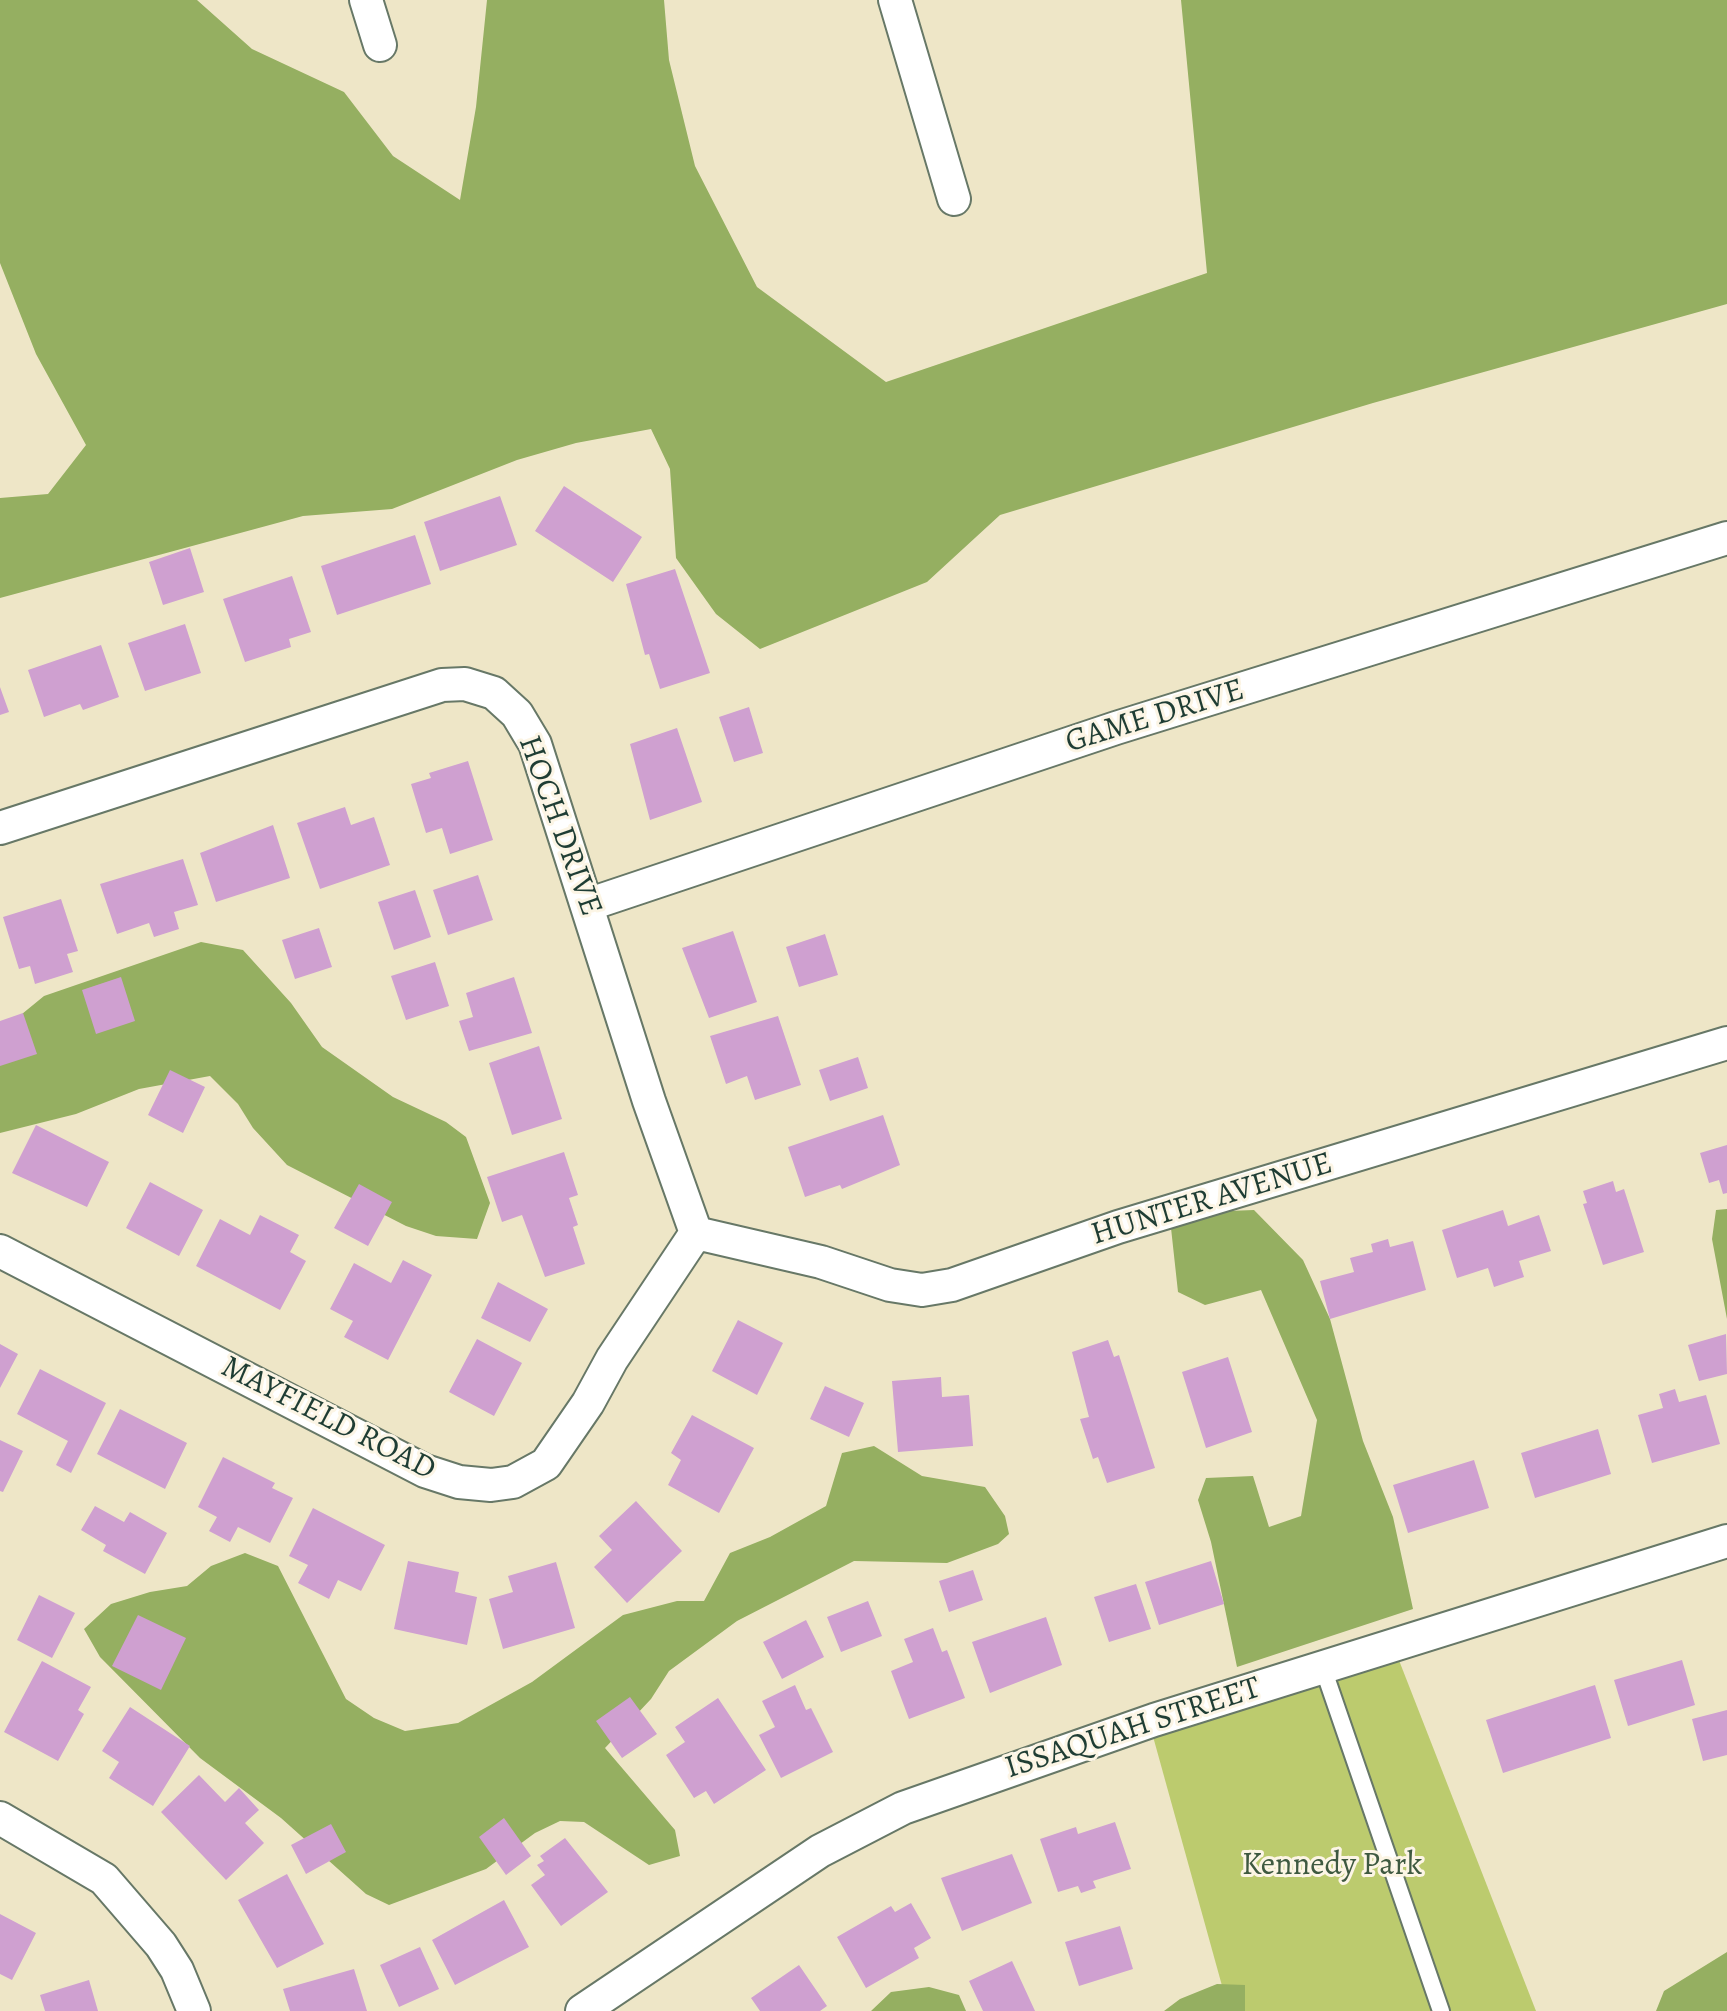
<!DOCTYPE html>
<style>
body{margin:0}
canvas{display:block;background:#eee6c7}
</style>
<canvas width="1727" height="2011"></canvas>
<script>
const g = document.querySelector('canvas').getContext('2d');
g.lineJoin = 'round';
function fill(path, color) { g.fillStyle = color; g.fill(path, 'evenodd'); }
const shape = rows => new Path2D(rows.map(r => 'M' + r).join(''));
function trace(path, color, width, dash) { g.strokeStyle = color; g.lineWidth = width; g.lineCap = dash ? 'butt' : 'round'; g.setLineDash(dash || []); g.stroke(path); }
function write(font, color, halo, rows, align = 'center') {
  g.font = font + ' Alegreya,serif'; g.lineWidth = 6; g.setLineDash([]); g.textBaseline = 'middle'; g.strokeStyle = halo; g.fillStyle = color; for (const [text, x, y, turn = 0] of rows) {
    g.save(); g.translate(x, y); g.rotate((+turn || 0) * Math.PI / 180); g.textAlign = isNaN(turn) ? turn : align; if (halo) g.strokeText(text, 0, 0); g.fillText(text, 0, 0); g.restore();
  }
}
fill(shape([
 [1393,1645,1536,2011,1229,2011,1149,1722]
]), '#bccb6e');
fill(shape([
 [0,0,197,0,252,49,344,92,393,156,460,200,476,107,487,0,664,0,669,60,695,166,757,287,886,382,1207,273,1181,0,1727,0,1727,304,1373,403,1000,515,927,582,760,649,716,614,676,558,670,469,651,429,576,443,517,460,392,509,303,516,0,598,0,498,48,494,86,445,36,354,0,263],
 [201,942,243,950,291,1003,322,1047,393,1097,446,1122,466,1137,490,1203,477,1239,436,1236,406,1226,287,1165,253,1128,238,1104,210,1076,139,1089,76,1114,0,1133,0,1032,44,996],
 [1727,1209,1727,1319,1712,1239,1716,1210],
 [1254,1210,1303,1260,1330,1319,1363,1441,1393,1517,1413,1609,1237,1667,1211,1542,1198,1500,1206,1478,1253,1476,1269,1527,1301,1516,1317,1420,1261,1290,1205,1305,1178,1292,1171,1228,1228,1211],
 [874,1446,922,1476,985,1487,1005,1516,1009,1534,998,1544,947,1563,854,1561,737,1621,669,1671,651,1699,605,1748,675,1830,680,1856,649,1865,584,1822,560,1821,535,1833,486,1869,389,1905,366,1894,281,1818,200,1758,100,1657,84,1629,111,1604,150,1592,187,1586,211,1566,245,1553,278,1566,346,1699,374,1718,405,1731,458,1723,532,1682,623,1615,677,1601,704,1601,730,1553,770,1537,826,1506,842,1453],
 [1727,1952,1727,2011,1656,2011,1664,1991],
 [1217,1984,1245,1985,1245,2011,1164,2011,1180,1999],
 [929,1987,959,1995,966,2011,871,2011,891,1992]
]), '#95af61');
fill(shape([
 [564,486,642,537,613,582,535,531],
 [500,496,517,545,440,571,424,522],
 [415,535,431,584,337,615,321,566],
 [190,548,204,592,163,605,149,562],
 [675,569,710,673,660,689,649,654,645,655,626,584],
 [292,576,311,632,289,639,291,647,245,662,223,599],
 [185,624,201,673,145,691,128,643],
 [101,645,119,697,83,710,80,704,44,717,28,670],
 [0,687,9,712,0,715],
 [749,707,763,753,734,762,719,717],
 [677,728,702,802,650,820,630,744],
 [468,761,493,840,450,854,442,828,426,833,411,784,431,778,429,773],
 [345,807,351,825,374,817,390,865,320,889,297,823],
 [273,825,290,878,216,902,200,853],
 [183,859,198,905,174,912,179,929,154,937,149,923,117,934,100,884],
 [478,875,493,920,448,935,433,890],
 [415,890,431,937,394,950,378,902],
 [61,899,78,951,67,954,73,972,35,984,30,966,19,969,3,917],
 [319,928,332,967,295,979,282,940],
 [733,931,757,1002,709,1018,682,948],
 [825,934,838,975,799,987,786,947],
 [435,962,449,1006,406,1020,391,976],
 [121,977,135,1021,96,1034,82,990],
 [514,977,532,1033,469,1051,459,1021,473,1017,466,993],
 [23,1013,37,1054,0,1066,0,1021],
 [778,1016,801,1085,755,1100,747,1076,726,1084,710,1036],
 [539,1046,562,1119,512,1135,489,1063],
 [858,1057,868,1088,830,1101,819,1070],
 [170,1070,205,1087,183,1133,148,1115],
 [883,1115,900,1165,842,1189,840,1185,805,1197,788,1147],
 [36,1125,109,1162,87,1207,12,1173],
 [1727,1145,1727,1193,1723,1194,1719,1180,1709,1183,1700,1153],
 [564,1152,578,1195,569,1198,578,1225,573,1227,585,1264,545,1277,522,1215,502,1222,487,1177],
 [1613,1181,1616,1192,1624,1189,1644,1252,1603,1265,1583,1204,1587,1203,1583,1191],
 [150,1182,203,1210,179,1256,126,1228],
 [359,1184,392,1202,368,1246,334,1228],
 [1503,1210,1508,1226,1539,1215,1551,1251,1519,1261,1524,1277,1494,1287,1488,1268,1457,1278,1442,1230],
 [260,1215,299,1235,290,1252,306,1261,280,1310,196,1266,220,1219,250,1235],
 [1388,1239,1390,1247,1413,1241,1426,1290,1330,1319,1320,1281,1354,1272,1350,1258,1373,1252,1371,1244],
 [403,1260,432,1275,388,1360,344,1337,353,1321,330,1309,354,1263,391,1283],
 [498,1282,548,1309,530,1342,481,1318],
 [738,1320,783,1343,757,1395,712,1371],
 [1726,1334,1727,1374,1699,1381,1688,1345],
 [477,1339,522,1363,494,1416,449,1392],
 [1108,1340,1114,1357,1119,1355,1155,1468,1107,1483,1098,1457,1093,1459,1080,1419,1089,1417,1072,1352],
 [0,1344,18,1354,0,1388],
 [1228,1357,1252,1432,1206,1448,1182,1372],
 [40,1369,106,1403,71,1473,56,1465,68,1441,17,1414],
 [941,1377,942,1397,969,1395,973,1446,898,1452,892,1381],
 [825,1386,864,1403,849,1437,810,1419],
 [1675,1389,1679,1402,1706,1395,1720,1444,1652,1463,1638,1415,1663,1408,1659,1394],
 [120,1409,187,1443,165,1489,97,1454],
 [692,1415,754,1448,719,1513,668,1485,681,1460,671,1453],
 [1598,1429,1611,1474,1535,1498,1521,1453],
 [0,1440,23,1451,3,1492,0,1491],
 [223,1457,275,1483,272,1488,293,1498,270,1543,238,1527,230,1542,209,1531,217,1517,198,1507],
 [1474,1460,1489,1508,1408,1533,1393,1485],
 [636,1501,682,1551,627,1603,594,1567,612,1550,599,1536],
 [95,1506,124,1522,130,1512,167,1533,145,1574,103,1551,106,1545,81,1530],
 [313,1508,385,1545,361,1591,338,1580,329,1599,298,1583,308,1565,289,1556],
 [408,1561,459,1572,455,1592,477,1597,467,1645,394,1629],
 [1211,1561,1224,1604,1159,1625,1145,1582],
 [556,1562,575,1628,503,1649,489,1599,513,1592,508,1576],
 [973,1570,983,1600,949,1612,939,1581],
 [1136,1584,1151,1629,1109,1642,1094,1597],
 [39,1595,75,1613,52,1658,17,1640],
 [868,1601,882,1636,841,1652,827,1617],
 [138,1615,186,1638,161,1690,112,1666],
 [1046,1617,1062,1665,990,1693,972,1642],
 [806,1620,824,1657,782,1679,763,1642],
 [933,1628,942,1652,947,1650,965,1698,909,1719,891,1671,913,1662,904,1639],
 [1682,1660,1695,1705,1628,1726,1614,1680],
 [42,1661,91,1687,78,1710,84,1714,58,1761,4,1732],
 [795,1685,806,1710,811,1708,833,1752,781,1778,759,1735,775,1727,762,1701],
 [1595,1685,1611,1738,1503,1773,1486,1720],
 [630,1697,657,1734,622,1758,596,1721],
 [718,1698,766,1770,714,1804,706,1791,694,1798,666,1755,685,1742,675,1727],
 [130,1707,190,1746,153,1806,109,1778,119,1762,102,1751],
 [1727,1710,1727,1755,1703,1761,1692,1719],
 [199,1775,225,1802,239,1788,259,1810,245,1823,264,1843,226,1880,161,1812],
 [504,1818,531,1856,506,1875,479,1837],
 [1115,1822,1131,1869,1093,1881,1096,1888,1081,1893,1078,1886,1058,1892,1040,1839,1076,1827,1078,1834],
 [331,1824,346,1852,306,1874,291,1845],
 [565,1838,608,1892,561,1926,531,1885,545,1875,537,1865,544,1861,540,1856],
 [1012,1854,1032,1903,962,1931,941,1878],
 [287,1874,324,1944,277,1968,238,1900],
 [504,1900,529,1947,455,1985,432,1940],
 [911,1903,931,1938,914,1948,919,1958,866,1988,837,1937,891,1906,895,1912],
 [0,1914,36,1933,12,1980,0,1974],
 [1120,1926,1133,1969,1079,1986,1065,1942],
 [420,1947,439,1989,399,2007,380,1965],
 [1012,1961,1035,2011,983,2011,969,1981],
 [799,1965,827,2006,820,2011,760,2011,751,1998],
 [354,1969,367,2011,290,2011,283,1989],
 [89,1980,98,2011,45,2011,40,1995]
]), '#cfa0d0');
const lane = shape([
 [1323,1668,1441,2011]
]);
const street = shape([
 [366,0,380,45],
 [895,0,954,199],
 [0,828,442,685,465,684,494,693,517,714,535,744,649,1101,696,1233],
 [587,905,1116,728,1727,538],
 [696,1233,821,1262,890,1285,922,1290,952,1285,1118,1227,1727,1043],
 [0,1251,425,1471,459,1482,491,1485,513,1482,546,1464,588,1403,612,1359,696,1233],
 [0,1818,104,1879,161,1945,177,1970,194,2011],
 [582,2011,820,1851,903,1808,1154,1720,1727,1541]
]);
trace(lane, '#677867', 20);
trace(street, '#677867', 36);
trace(lane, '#fff', 16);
trace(street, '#fff', 32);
write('32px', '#1f3d34', '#fcf5e5', [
 ["GAME DRIVE",1155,717,-17],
 ["HOCH DRIVE",559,826,70],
 ["HUNTER AVENUE",1212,1200,-17],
 ["MAYFIELD ROAD",328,1419,27],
 ["ISSAQUAH STREET",1133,1729,-18]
]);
write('32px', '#3e5940', '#fcf5e5', [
 ["Kennedy Park",1332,1866]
]);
</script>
